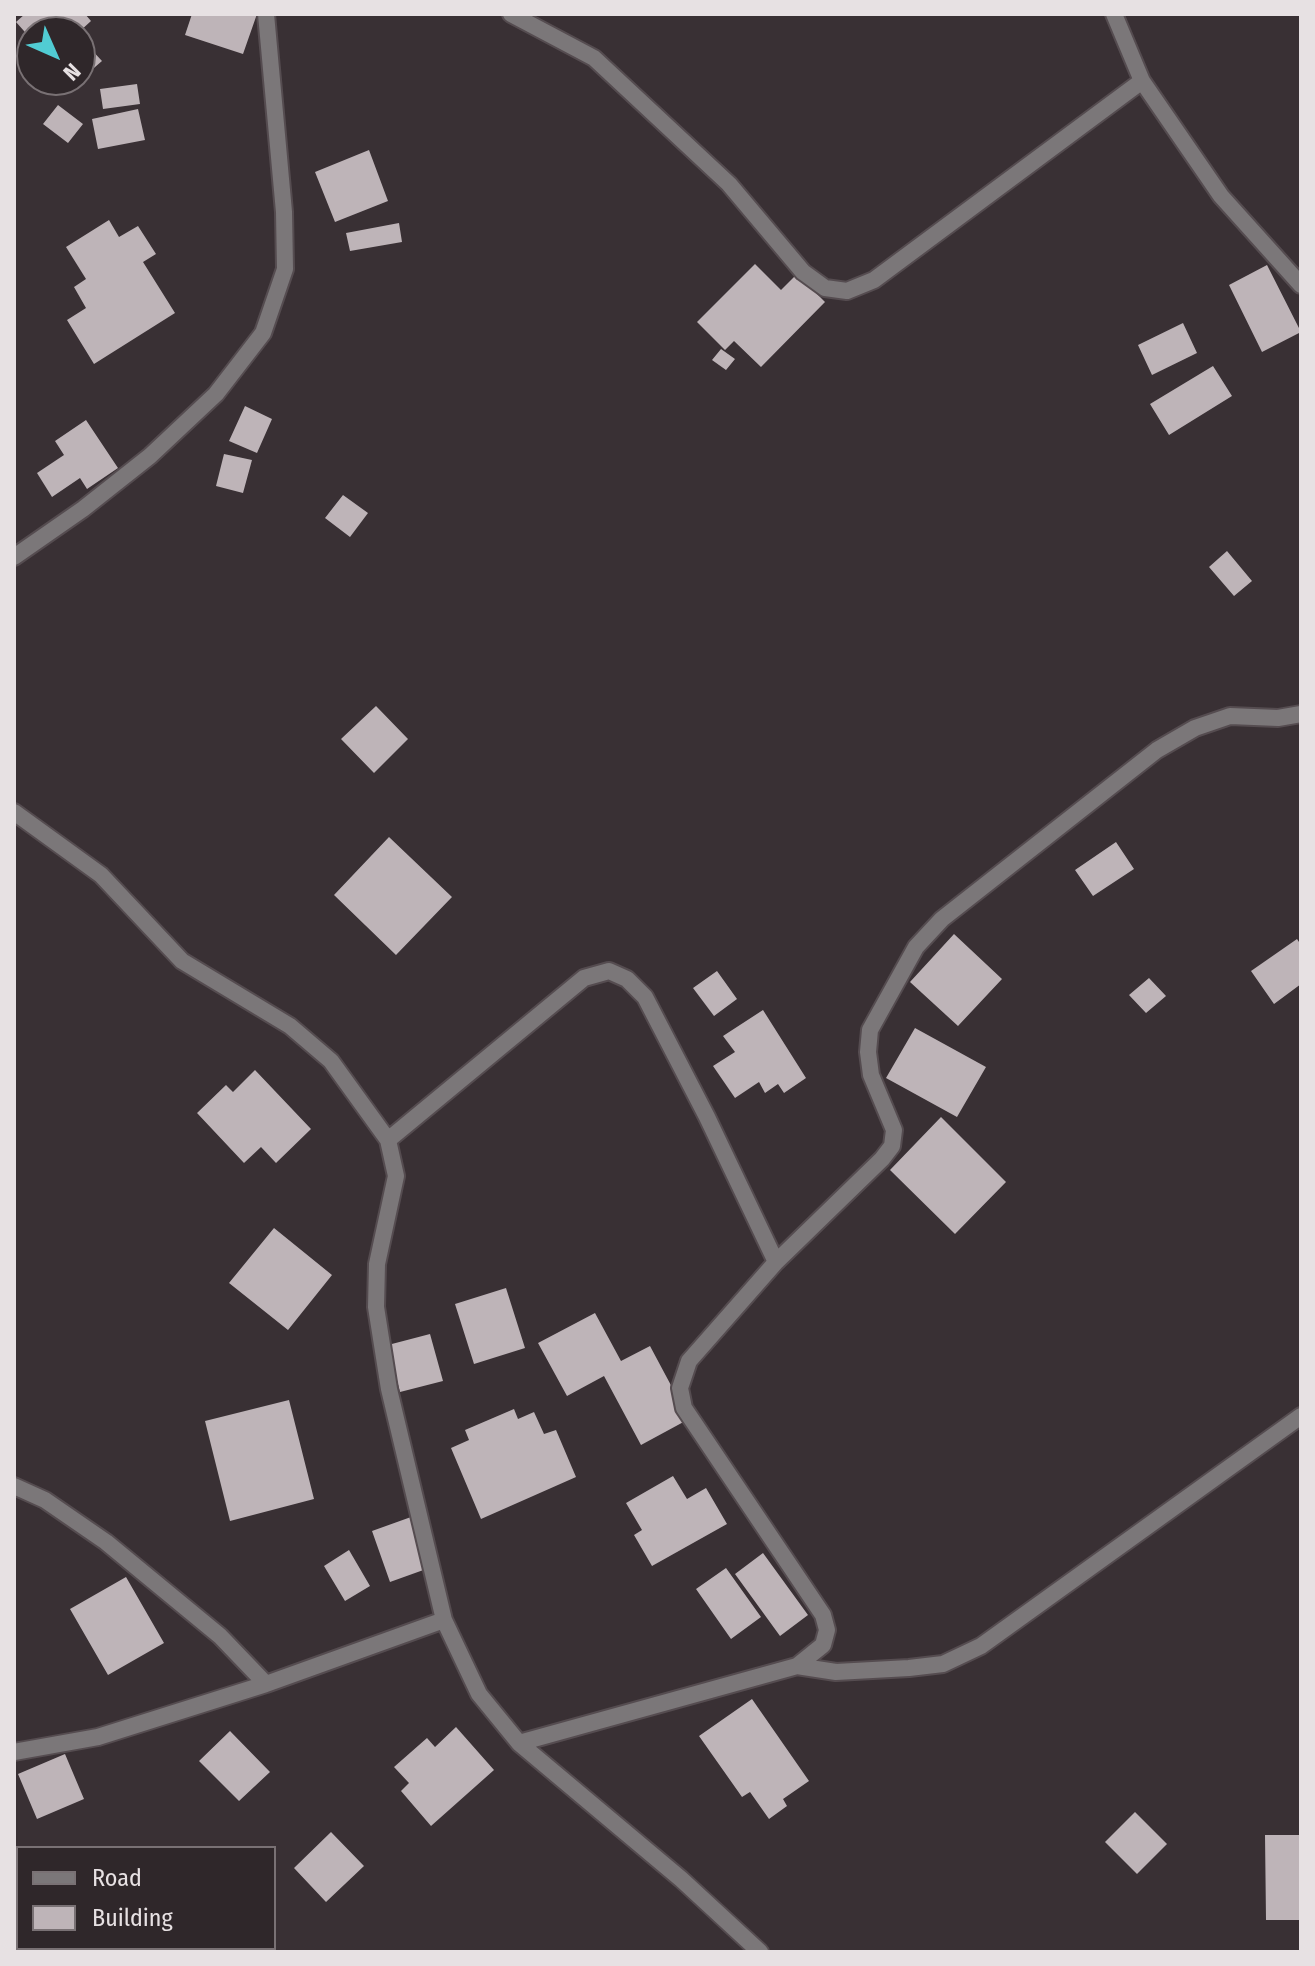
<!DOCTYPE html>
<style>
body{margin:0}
#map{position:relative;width:1315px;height:1966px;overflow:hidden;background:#393034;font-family:"Fira Sans Condensed",sans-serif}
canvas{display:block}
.frame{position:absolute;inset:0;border:16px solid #e7e1e3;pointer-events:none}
.legend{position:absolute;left:16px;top:1846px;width:260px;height:104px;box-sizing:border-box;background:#2f272a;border:2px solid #797174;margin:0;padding:10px 14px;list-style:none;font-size:24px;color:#e7e1e3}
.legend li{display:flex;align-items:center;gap:16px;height:40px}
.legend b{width:40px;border:2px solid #797174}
.north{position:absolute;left:16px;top:16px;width:80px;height:80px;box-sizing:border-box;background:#2f272a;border:2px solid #797174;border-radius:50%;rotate:135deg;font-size:22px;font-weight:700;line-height:32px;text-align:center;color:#e7e1e3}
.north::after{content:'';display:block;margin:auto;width:28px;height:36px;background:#51ccd3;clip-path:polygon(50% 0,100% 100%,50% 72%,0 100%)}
</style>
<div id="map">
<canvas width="1315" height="1966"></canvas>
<div class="frame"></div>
<ul class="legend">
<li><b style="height:10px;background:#7b7779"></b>Road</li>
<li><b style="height:22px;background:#beb4b8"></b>Building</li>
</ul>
<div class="north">N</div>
</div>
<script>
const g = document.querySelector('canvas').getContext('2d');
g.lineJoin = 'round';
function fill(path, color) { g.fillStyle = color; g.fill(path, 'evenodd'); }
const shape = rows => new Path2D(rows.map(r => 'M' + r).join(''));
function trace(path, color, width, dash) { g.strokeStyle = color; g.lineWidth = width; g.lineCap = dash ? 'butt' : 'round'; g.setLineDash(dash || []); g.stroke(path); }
fill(shape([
 [25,14,85,14,91,21,79,32,32,32,32,40,16,22],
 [192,14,257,14,243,54,185,35],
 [89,47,102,61,80,80,80,56],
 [137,84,140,104,103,109,100,89],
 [58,105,83,124,68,143,43,124],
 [138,109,145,140,98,149,92,119],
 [369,150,388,201,335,222,315,172],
 [109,220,119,237,138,226,156,254,143,262,175,313,94,364,67,320,86,308,74,287,86,279,66,247],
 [399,223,402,242,350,251,346,233],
 [755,264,781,290,797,274,825,302,761,367,734,341,725,350,697,322],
 [1267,265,1301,332,1262,352,1229,285],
 [1183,323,1197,353,1152,375,1138,345],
 [721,349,735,359,726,370,712,360],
 [1213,366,1232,396,1169,435,1150,404],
 [245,406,272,419,257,453,229,441],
 [86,420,118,468,87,489,80,478,52,497,37,473,64,455,55,441],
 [224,454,252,460,243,493,216,486],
 [343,495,368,513,350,537,325,518],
 [1227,551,1252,581,1234,596,1209,567],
 [376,706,408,739,374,773,341,739],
 [389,837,452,897,396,955,334,895],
 [1116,842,1134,869,1093,896,1075,870],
 [954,934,1002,979,958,1026,910,982],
 [1297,939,1301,945,1301,984,1274,1004,1251,971],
 [717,971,737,999,714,1016,693,988],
 [1149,978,1166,996,1146,1013,1129,995],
 [763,1010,806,1078,784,1093,778,1084,765,1093,759,1082,735,1098,713,1066,735,1052,723,1036],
 [915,1028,986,1067,957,1117,886,1078],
 [255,1070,311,1129,276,1163,261,1147,244,1163,197,1113,226,1085,233,1092],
 [941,1117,1006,1182,955,1234,890,1170],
 [274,1228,332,1275,288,1330,229,1283],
 [506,1288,525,1348,474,1364,455,1304],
 [595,1313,621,1361,650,1346,689,1419,641,1445,604,1376,567,1396,538,1343],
 [430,1334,443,1381,400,1392,388,1345],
 [289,1400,314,1499,230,1521,205,1421],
 [514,1409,518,1419,534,1412,544,1434,556,1430,576,1477,481,1519,451,1448,469,1440,465,1430],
 [673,1476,687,1499,706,1488,727,1524,652,1566,634,1535,642,1530,626,1503],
 [411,1517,429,1568,390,1582,372,1531],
 [349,1550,370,1586,345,1601,324,1566],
 [763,1553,808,1615,780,1636,735,1574],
 [726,1568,761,1617,731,1639,696,1589],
 [126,1577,164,1643,108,1675,70,1609],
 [752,1699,809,1781,783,1799,787,1806,769,1819,750,1792,742,1797,699,1736],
 [456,1727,494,1770,431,1826,401,1791,409,1783,394,1767,427,1738,435,1747],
 [230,1731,270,1772,239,1801,199,1761],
 [65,1754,84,1799,37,1819,18,1774],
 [1135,1812,1167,1844,1137,1874,1105,1842],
 [331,1832,364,1866,326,1902,294,1868],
 [1265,1835,1301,1835,1301,1920,1266,1920]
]), '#beb4b8');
const street = shape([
 [511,14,594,58,729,184,803,272,825,288,847,291,874,280,1142,81],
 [1114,14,1142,81,1221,196,1301,285],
 [14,557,83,509,150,456,216,394,263,333,285,269,284,212,266,14],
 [14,812,101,875,182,961,290,1026,331,1061,388,1140,396,1176,377,1264,376,1307,389,1389,444,1620,479,1694,519,1743,681,1879,760,1952],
 [388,1140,584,978,609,971,627,979,645,997,707,1117,776,1262],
 [14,1486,45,1500,106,1542,220,1636,266,1684],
 [797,1666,836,1672,909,1668,943,1664,981,1646,1301,1416],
 [519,1743,797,1666,823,1645,827,1630,823,1615,684,1408,680,1388,689,1361,776,1262,882,1159,892,1146,894,1130,871,1075,868,1052,870,1030,916,947,942,919,1157,750,1195,728,1230,716,1278,718,1301,714],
 [14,1752,98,1737,266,1684,444,1620]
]);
trace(street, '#554c50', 20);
trace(street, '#7b7779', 16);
</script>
